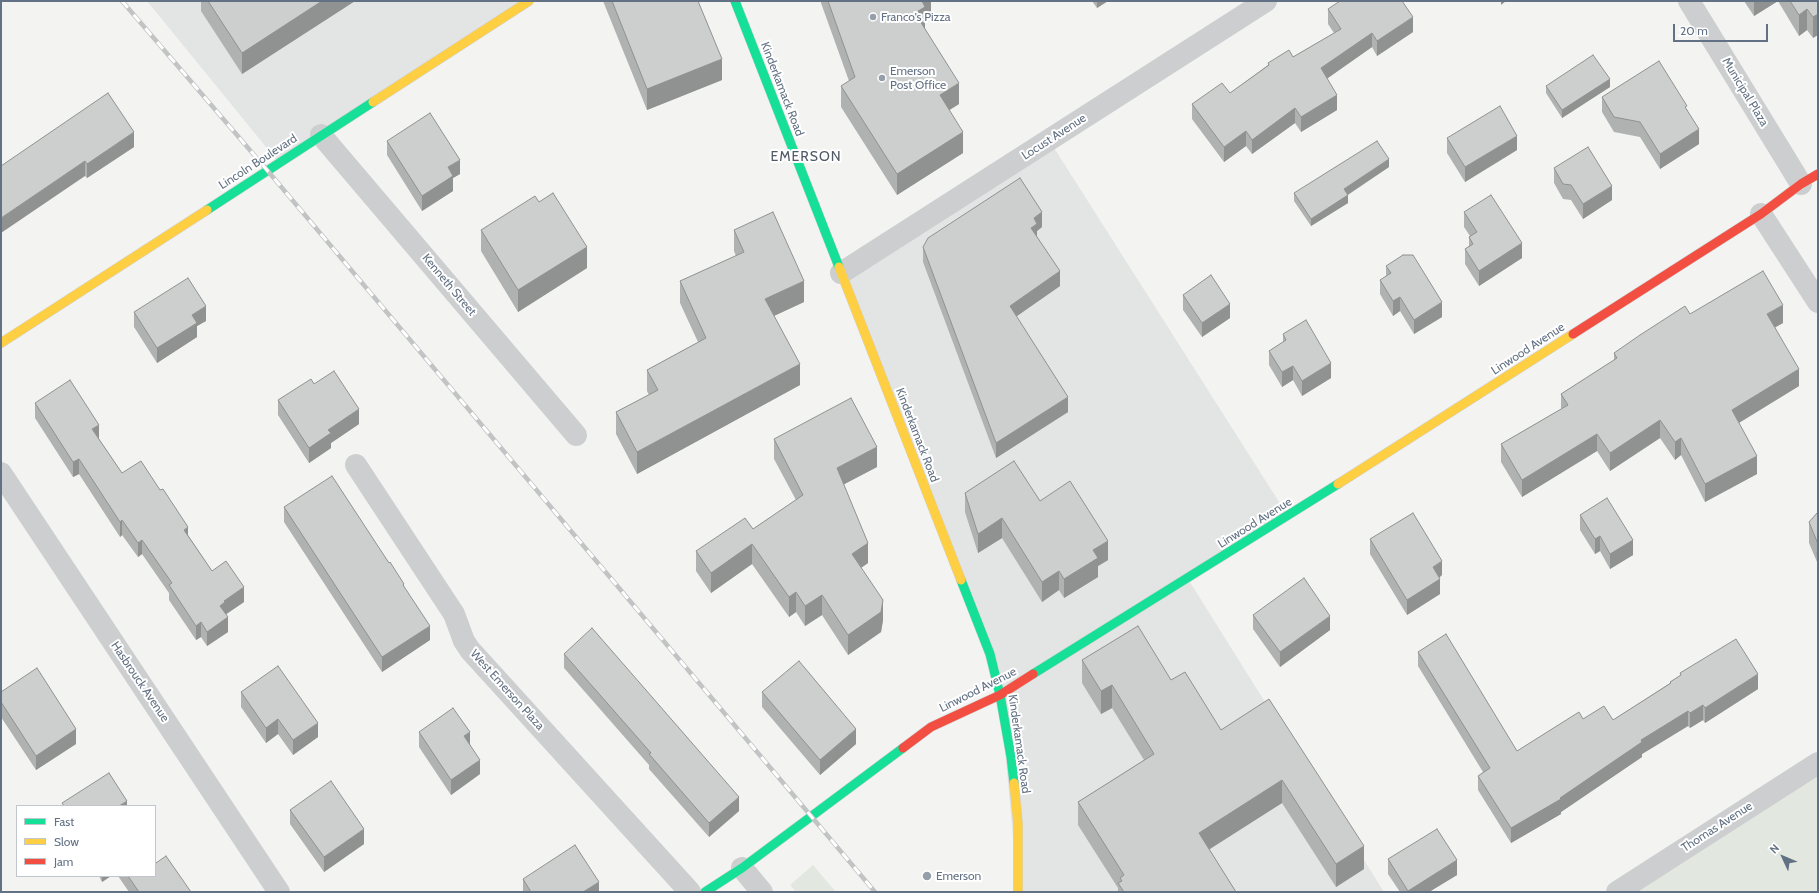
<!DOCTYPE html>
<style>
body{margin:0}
#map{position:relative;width:1819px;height:893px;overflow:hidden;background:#f3f4f2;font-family:Cabin,sans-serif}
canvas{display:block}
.frame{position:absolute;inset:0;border:2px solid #627183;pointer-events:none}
.legend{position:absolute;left:16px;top:805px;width:140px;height:72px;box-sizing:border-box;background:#fff;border:1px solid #c0c6cd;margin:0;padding:5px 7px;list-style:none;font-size:12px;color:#627183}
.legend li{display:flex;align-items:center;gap:8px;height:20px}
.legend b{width:20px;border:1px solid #c0c6cd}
.north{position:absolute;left:1763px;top:837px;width:40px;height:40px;-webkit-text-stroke:3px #fff;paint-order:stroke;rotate:314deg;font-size:11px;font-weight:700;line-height:16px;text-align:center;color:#627183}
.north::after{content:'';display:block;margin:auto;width:14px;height:18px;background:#627183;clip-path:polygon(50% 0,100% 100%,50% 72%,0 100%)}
.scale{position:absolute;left:1673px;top:24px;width:95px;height:18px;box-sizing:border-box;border:2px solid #627183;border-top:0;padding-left:5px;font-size:12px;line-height:14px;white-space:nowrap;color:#627183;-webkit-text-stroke:3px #fff;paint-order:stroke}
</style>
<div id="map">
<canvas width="1819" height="893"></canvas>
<div class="frame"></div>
<ul class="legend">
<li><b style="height:5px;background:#16e098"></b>Fast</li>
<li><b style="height:5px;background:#ffcf43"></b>Slow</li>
<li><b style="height:5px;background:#f24e42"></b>Jam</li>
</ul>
<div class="north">N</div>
<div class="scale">20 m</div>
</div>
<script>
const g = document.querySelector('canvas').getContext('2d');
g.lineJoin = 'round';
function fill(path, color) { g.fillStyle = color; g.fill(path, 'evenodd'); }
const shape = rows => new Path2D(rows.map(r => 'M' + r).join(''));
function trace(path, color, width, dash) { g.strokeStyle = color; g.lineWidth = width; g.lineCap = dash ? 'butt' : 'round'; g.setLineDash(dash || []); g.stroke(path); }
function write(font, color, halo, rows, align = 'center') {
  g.font = font + ' Cabin,sans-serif'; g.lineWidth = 4; g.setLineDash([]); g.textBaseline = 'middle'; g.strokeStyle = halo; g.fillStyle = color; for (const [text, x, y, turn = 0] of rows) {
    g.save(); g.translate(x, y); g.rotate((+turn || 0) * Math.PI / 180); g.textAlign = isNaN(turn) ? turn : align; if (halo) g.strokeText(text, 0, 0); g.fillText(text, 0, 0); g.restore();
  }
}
fill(shape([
 [147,1,529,1,279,163],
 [1049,140,1288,516,1188,579,1384,892,1018,892,1000,695,841,273]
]), '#e3e5e4');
fill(shape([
 [1818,767,1818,892,1623,892],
 [813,865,836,892,796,892,790,885]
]), '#e2e7e0');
const fast = shape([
 [735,1,839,267],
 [207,210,373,102],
 [961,580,990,654,1000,695,1011,757,1014,783],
 [1033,674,1338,484],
 [705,892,742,868,903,748]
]);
const slow = shape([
 [373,102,529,1],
 [839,267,961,580],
 [1,343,207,210],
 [1338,484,1573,334],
 [1014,783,1018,824,1018,892]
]);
const jam = shape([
 [1573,334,1761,214,1801,184,1818,174],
 [903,748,931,727,1000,695,1033,674]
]);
trace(fast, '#ced0d1', 10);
trace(slow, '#ced0d1', 10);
trace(jam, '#ced0d1', 10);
trace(shape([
 [1689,1,1801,184],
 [321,135,576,435],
 [1761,214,1818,302],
 [841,273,1266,1],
 [356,465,454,614,464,641,470,650,690,892],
 [1,473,279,892],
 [742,868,762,892],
 [1617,892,1818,763]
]), '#cdcecf', 22);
trace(fast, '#16e098', 9);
trace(slow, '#ffcf43', 9);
trace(jam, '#f24e42', 9);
const rail = shape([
 [122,1,267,170,875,892]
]);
trace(rail, '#c2c3c4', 4.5);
trace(rail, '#fff', 3, [9]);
fill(shape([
 [201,1,355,1,242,74,201,11],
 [603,1,698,1,722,80,647,110],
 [821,1,931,1,931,15,925,19,925,28,959,104,949,110,963,153,897,195,841,107,841,86,849,81,821,3],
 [1092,1,1108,1,1097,8],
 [1744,1,1818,1,1813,38,1807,30,1799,36,1778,1,1754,16],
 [1328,9,1413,32,1377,56,1372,47,1327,78,1337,110,1301,132,1295,123,1252,154,1246,146,1224,162,1192,119,1192,104,1230,93,1268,65,1268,63,1293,57,1334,33,1328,24],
 [1546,86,1610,87,1562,118,1546,93],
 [1602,97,1687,109,1699,144,1660,169,1640,137,1614,132,1602,112],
 [1447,138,1517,150,1465,182,1447,153],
 [387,141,460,174,453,178,453,191,422,211,387,155],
 [134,147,87,178,85,176,1,166],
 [1389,167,1348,195,1348,203,1311,226,1294,201,1294,193],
 [1554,168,1612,200,1583,219,1571,200,1563,199,1554,183],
 [539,202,587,268,518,312,481,251,481,230],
 [1464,212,1522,258,1479,286,1465,264,1465,249,1469,246,1469,237,1470,236,1464,227],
 [1042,227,1037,231,1037,237,1060,286,1016,316,1068,412,996,458,923,262,923,247],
 [734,230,804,302,774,316,800,385,637,474,616,434,616,412,649,395,647,391,647,370,698,342,680,303,680,281,736,256,734,251],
 [1386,266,1442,317,1414,334,1400,311,1393,316,1380,294,1380,280,1386,276],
 [1183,295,1230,318,1202,337,1183,310],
 [134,312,206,321,197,326,197,337,157,363,134,327],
 [1690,314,1783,323,1775,327,1799,386,1739,423,1757,474,1705,502,1681,455,1675,460,1660,438,1610,471,1597,451,1522,497,1501,462,1501,444,1561,409,1561,394,1614,360,1614,353],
 [1283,334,1331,378,1302,396,1293,380,1282,387,1269,365,1269,351,1283,342],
 [314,384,359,424,331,443,331,448,309,463,278,415,278,400],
 [35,403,99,439,122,473,188,535,212,571,244,602,226,614,228,632,207,646,201,637,196,640,169,600,169,593,142,554,138,557,122,535,120,537,79,474,73,477,35,418],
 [774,439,877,467,844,484,868,563,861,568,883,620,881,632,848,655,822,615,805,626,796,612,789,617,752,564,711,593,696,571,696,551,753,529,796,500,774,459],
 [965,493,1040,501,1108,560,1098,566,1098,577,1064,598,1059,590,1042,602,1002,538,978,553,965,512],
 [284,507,389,563,404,586,430,640,382,672,284,522],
 [1818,512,1818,579,1817,575,1817,562,1809,543,1809,522],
 [1580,515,1633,555,1610,569,1600,551,1595,554,1580,530],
 [1370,539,1442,575,1439,578,1440,594,1407,615,1370,554],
 [1253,615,1330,630,1280,667,1253,629],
 [1418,652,1517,751,1583,719,1613,720,1670,683,1670,682,1680,676,1680,673,1758,689,1705,723,1703,720,1690,728,1688,726,1642,754,1642,757,1561,812,1561,814,1511,843,1478,790,1478,776,1483,772,1418,666],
 [564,654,739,811,709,837,649,769,649,765,564,668],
 [1082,660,1171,680,1221,730,1269,699,1364,869,1336,887,1282,803,1209,849,1236,892,1118,892,1118,888,1078,825,1078,802,1144,760,1112,708,1101,714,1082,683],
 [1,692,76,744,36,770,1,717],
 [241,692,318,737,293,755,278,734,266,743,241,707],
 [762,692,856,744,820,775,762,707],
 [419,732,470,744,480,774,451,795,419,747],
 [290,810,364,844,324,872,290,824],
 [1388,859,1457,875,1429,892,1400,892,1388,874],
 [156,863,191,892,129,892,118,876,155,876],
 [99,876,111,876,102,882],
 [523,879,599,892,523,892]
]), '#b0b2b2');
fill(shape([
 [322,1,355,1,242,74,242,53],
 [921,1,931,1,931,15,925,19,925,28,915,34,915,13],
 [1097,1,1108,1,1097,8],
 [1501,1,1506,1,1501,5],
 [1754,1,1778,1,1754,16],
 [1807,9,1807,30,1799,36,1799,15],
 [1818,14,1818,35,1813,38,1813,17],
 [1413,17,1413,32,1377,56,1377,41],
 [1372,33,1372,47,1321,83,1321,68],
 [722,59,722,80,647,110,647,89],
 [1610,79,1610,87,1562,118,1562,110],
 [959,83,959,104,940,116,940,95],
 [1337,95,1337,110,1301,132,1301,117],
 [1295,108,1295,123,1252,154,1252,140],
 [1699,129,1699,144,1660,169,1660,154],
 [1246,131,1246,146,1224,162,1224,147],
 [134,132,134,147,87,178,87,164],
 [963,132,963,153,897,195,897,174],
 [1517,136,1517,150,1465,182,1465,167],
 [1389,159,1389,167,1344,197,1344,189],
 [460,160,460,174,453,178,453,191,422,211,422,196,448,167],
 [85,161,85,176,1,233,1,218],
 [1612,186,1612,200,1583,219,1583,204],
 [1348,195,1348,203,1311,226,1311,219],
 [1042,212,1042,227,1037,231,1037,238,1031,228,1034,218],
 [1522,243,1522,258,1479,286,1479,271],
 [587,247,587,268,518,312,518,290],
 [1060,271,1060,286,1010,321,1010,306],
 [804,281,804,302,765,320,765,299],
 [1400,297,1400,311,1393,316,1393,301],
 [1442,302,1442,317,1414,334,1414,320],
 [1230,304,1230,318,1202,337,1202,323],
 [1783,305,1783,323,1767,332,1767,314],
 [206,306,206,321,197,326,197,337,157,363,157,348,192,315],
 [1331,363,1331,378,1302,396,1302,381],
 [800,364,800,385,637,474,637,452],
 [1293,366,1293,380,1282,387,1282,372],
 [1799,369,1799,386,1732,427,1732,410],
 [1068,397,1068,412,996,458,996,443],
 [359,409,359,424,331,443,331,448,309,463,309,448,328,430],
 [1660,420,1660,438,1610,471,1610,453],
 [99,425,99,439,92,429],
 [1597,434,1597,451,1522,497,1522,480],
 [1681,438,1681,455,1675,460,1675,442],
 [877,447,877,467,837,488,837,468],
 [1757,456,1757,474,1705,502,1705,484],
 [79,459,79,474,73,477,73,462],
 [1002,518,1002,538,978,553,978,534],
 [122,520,122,535,120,537,120,522],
 [188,527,188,542,184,530],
 [1600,536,1600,551,1595,554,1595,539],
 [142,540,142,554,138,557,138,543],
 [1633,540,1633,555,1610,569,1610,554],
 [1108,541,1108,560,1098,566,1098,577,1064,598,1064,579,1093,550],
 [868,543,868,563,852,574,852,554],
 [752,544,752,564,711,593,711,573],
 [1442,561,1442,575,1433,582,1433,567],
 [1059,571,1059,590,1042,602,1042,582],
 [1440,579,1440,594,1407,615,1407,600],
 [244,587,244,602,225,615,220,606,224,601],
 [796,592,796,612,789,617,789,597],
 [822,595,822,615,805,626,805,606],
 [883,600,883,620,881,632,848,655,848,635],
 [1330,616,1330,630,1280,667,1280,652],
 [228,617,228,632,207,646,207,632],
 [201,622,201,637,196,640,196,626],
 [430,626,430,640,382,672,382,657],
 [1758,674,1758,689,1705,723,1705,708],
 [1112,685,1112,708,1101,714,1101,691],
 [1703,705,1703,720,1690,728,1690,713],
 [1688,711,1688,726,1642,754,1642,757,1561,812,1561,814,1511,843,1511,828,1560,798,1641,740],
 [278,719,278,734,266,743,266,728],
 [318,723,318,737,293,755,293,740],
 [76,729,76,744,36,770,36,756],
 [856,729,856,744,820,775,820,760],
 [470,732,470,747,464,736],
 [480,760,480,774,451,795,451,780],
 [1282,780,1282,803,1199,856,1199,833],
 [739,797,739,811,709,837,709,823],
 [127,801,127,806,119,806],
 [364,829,364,844,324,872,324,857],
 [1364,846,1364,869,1336,887,1336,864],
 [1457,860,1457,875,1429,892,1408,892,1408,891],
 [102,876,111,876,102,882],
 [599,882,599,892,583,892]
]), '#909191');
const building = shape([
 [208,1,322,1,242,53,208,1],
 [612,1,698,1,722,59,647,89,612,1],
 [828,1,922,1,925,7,915,13,959,83,940,95,963,132,897,174,841,86,855,77,828,1],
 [1340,1,1402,1,1413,17,1377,41,1372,33,1321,68,1337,95,1301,117,1295,108,1252,140,1246,131,1224,147,1192,104,1222,83,1230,93,1269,65,1268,63,1289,50,1293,57,1341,29,1328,9,1340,1],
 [1790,1,1818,1,1818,14,1813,17,1807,9,1799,15,1790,1],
 [1593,55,1610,79,1562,110,1546,86,1593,55],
 [1659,61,1687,106,1685,107,1699,129,1660,154,1640,122,1614,117,1602,97,1659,61],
 [108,93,134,132,87,164,85,161,1,218,1,166,108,93],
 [1500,106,1517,136,1465,167,1447,138,1500,106],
 [430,113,460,160,448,167,453,176,422,196,387,141,430,113],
 [1377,141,1389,159,1344,189,1348,195,1311,219,1294,193,1377,141],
 [1588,147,1612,186,1583,204,1571,185,1563,184,1554,168,1588,147],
 [1020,178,1042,212,1034,218,1037,224,1031,228,1060,271,1010,306,1068,397,996,443,923,247,928,238,1020,178],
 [553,193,587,247,518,290,481,230,535,196,539,202,553,193],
 [1491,195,1522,243,1479,271,1465,249,1473,244,1469,237,1477,232,1464,212,1491,195],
 [773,212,804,281,765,299,800,364,637,452,616,412,658,390,647,370,706,338,680,281,744,252,734,230,773,212],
 [1403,255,1413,255,1442,302,1414,320,1400,297,1393,301,1380,280,1391,273,1386,266,1403,255],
 [1763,271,1783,305,1767,314,1799,369,1732,410,1757,456,1705,484,1681,438,1675,442,1660,420,1610,453,1597,434,1522,480,1501,444,1568,405,1561,394,1617,358,1614,353,1640,335,1685,306,1690,314,1763,271],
 [1211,275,1230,304,1202,323,1183,295,1211,275],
 [188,278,206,306,192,315,197,323,157,348,134,312,188,278],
 [1306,320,1331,363,1302,381,1293,366,1282,372,1269,351,1286,340,1283,334,1306,320],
 [334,371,359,409,328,430,331,433,309,448,278,400,311,379,314,384,334,371],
 [70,380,99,425,92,429,122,473,141,461,160,490,163,489,188,527,184,530,212,571,226,561,244,587,224,601,225,602,220,606,228,617,207,632,201,622,196,626,169,585,172,583,142,540,138,543,122,520,120,522,79,459,73,462,35,403,70,380],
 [851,398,877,447,837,468,868,543,852,554,883,600,881,612,848,635,822,595,805,606,796,592,789,597,752,544,711,573,696,551,745,518,753,529,803,495,774,439,851,398],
 [1014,461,1040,501,1070,481,1108,541,1093,550,1098,558,1064,579,1059,571,1042,582,1002,518,978,534,965,493,1014,461],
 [332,476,389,563,390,562,404,584,403,585,430,626,382,657,284,507,332,476],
 [1607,498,1633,540,1610,554,1600,536,1595,539,1580,515,1607,498],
 [1818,512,1818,544,1809,522,1818,512],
 [1413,513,1442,561,1433,567,1440,579,1407,600,1370,539,1413,513],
 [1818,548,1818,558,1817,554,1818,548],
 [1304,578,1330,616,1280,652,1253,615,1304,578],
 [1138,626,1171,680,1185,672,1221,730,1269,699,1364,846,1336,864,1282,780,1199,833,1236,892,1124,892,1118,883,1122,881,1120,878,1124,875,1078,802,1154,754,1112,685,1101,691,1082,660,1138,626],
 [592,628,739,797,709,823,649,754,651,753,564,654,592,628],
 [1446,634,1517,751,1579,712,1583,719,1604,706,1613,720,1671,683,1670,682,1681,675,1680,673,1736,639,1758,674,1705,708,1703,705,1690,713,1688,711,1641,740,1642,742,1560,798,1561,799,1511,828,1478,776,1490,768,1418,652,1446,634],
 [799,661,856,729,820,760,762,692,799,661],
 [278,666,318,723,293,740,278,719,266,728,241,692,278,666],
 [37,668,76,729,36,756,1,702,1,692,37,668],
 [453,708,470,732,464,736,480,760,451,780,419,732,453,708],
 [109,773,127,801,119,806,64,806,62,803,109,773],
 [331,781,364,829,324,857,290,810,331,781],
 [1437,829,1457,860,1408,891,1388,859,1437,829],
 [575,845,599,882,583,892,531,892,523,879,575,845],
 [166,856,191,892,139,892,128,876,155,876,155,861,156,863,166,856]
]);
fill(building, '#cdcfcf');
trace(building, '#909191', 1);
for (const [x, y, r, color] of [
 [873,17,4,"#959faa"],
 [882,78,4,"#959faa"],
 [927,876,5,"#959faa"]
]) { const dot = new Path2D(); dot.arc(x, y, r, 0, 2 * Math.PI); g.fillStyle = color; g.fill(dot); trace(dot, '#fff', 1.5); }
write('12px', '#627183', '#fff', [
 ["Franco's Pizza",881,17],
 ["Emerson",890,71],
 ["Post Office",890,85],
 ["Emerson",936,876]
], 'left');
write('12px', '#627183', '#fff', [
 ["Kinderkamack Road",782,89,69],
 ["Municipal Plaza",1745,92,59],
 ["Locust Avenue",1054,137,-33],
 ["Lincoln Boulevard",258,162,-33],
 ["Kenneth Street",449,285,50],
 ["Linwood Avenue",1528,349,-33],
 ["Kinderkamack Road",917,435,69],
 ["Linwood Avenue",1255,523,-32],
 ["Hasbrouck Avenue",140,682,56],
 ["West Emerson Plaza",507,690,48],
 ["Linwood Avenue",978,690,-27],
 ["Kinderkamack Road",1019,744,82],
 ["Thomas Avenue",1717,827,-33]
]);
g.letterSpacing = '1px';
write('14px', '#515b68', '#fff', [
 ["EMERSON",806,157]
]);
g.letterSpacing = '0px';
</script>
